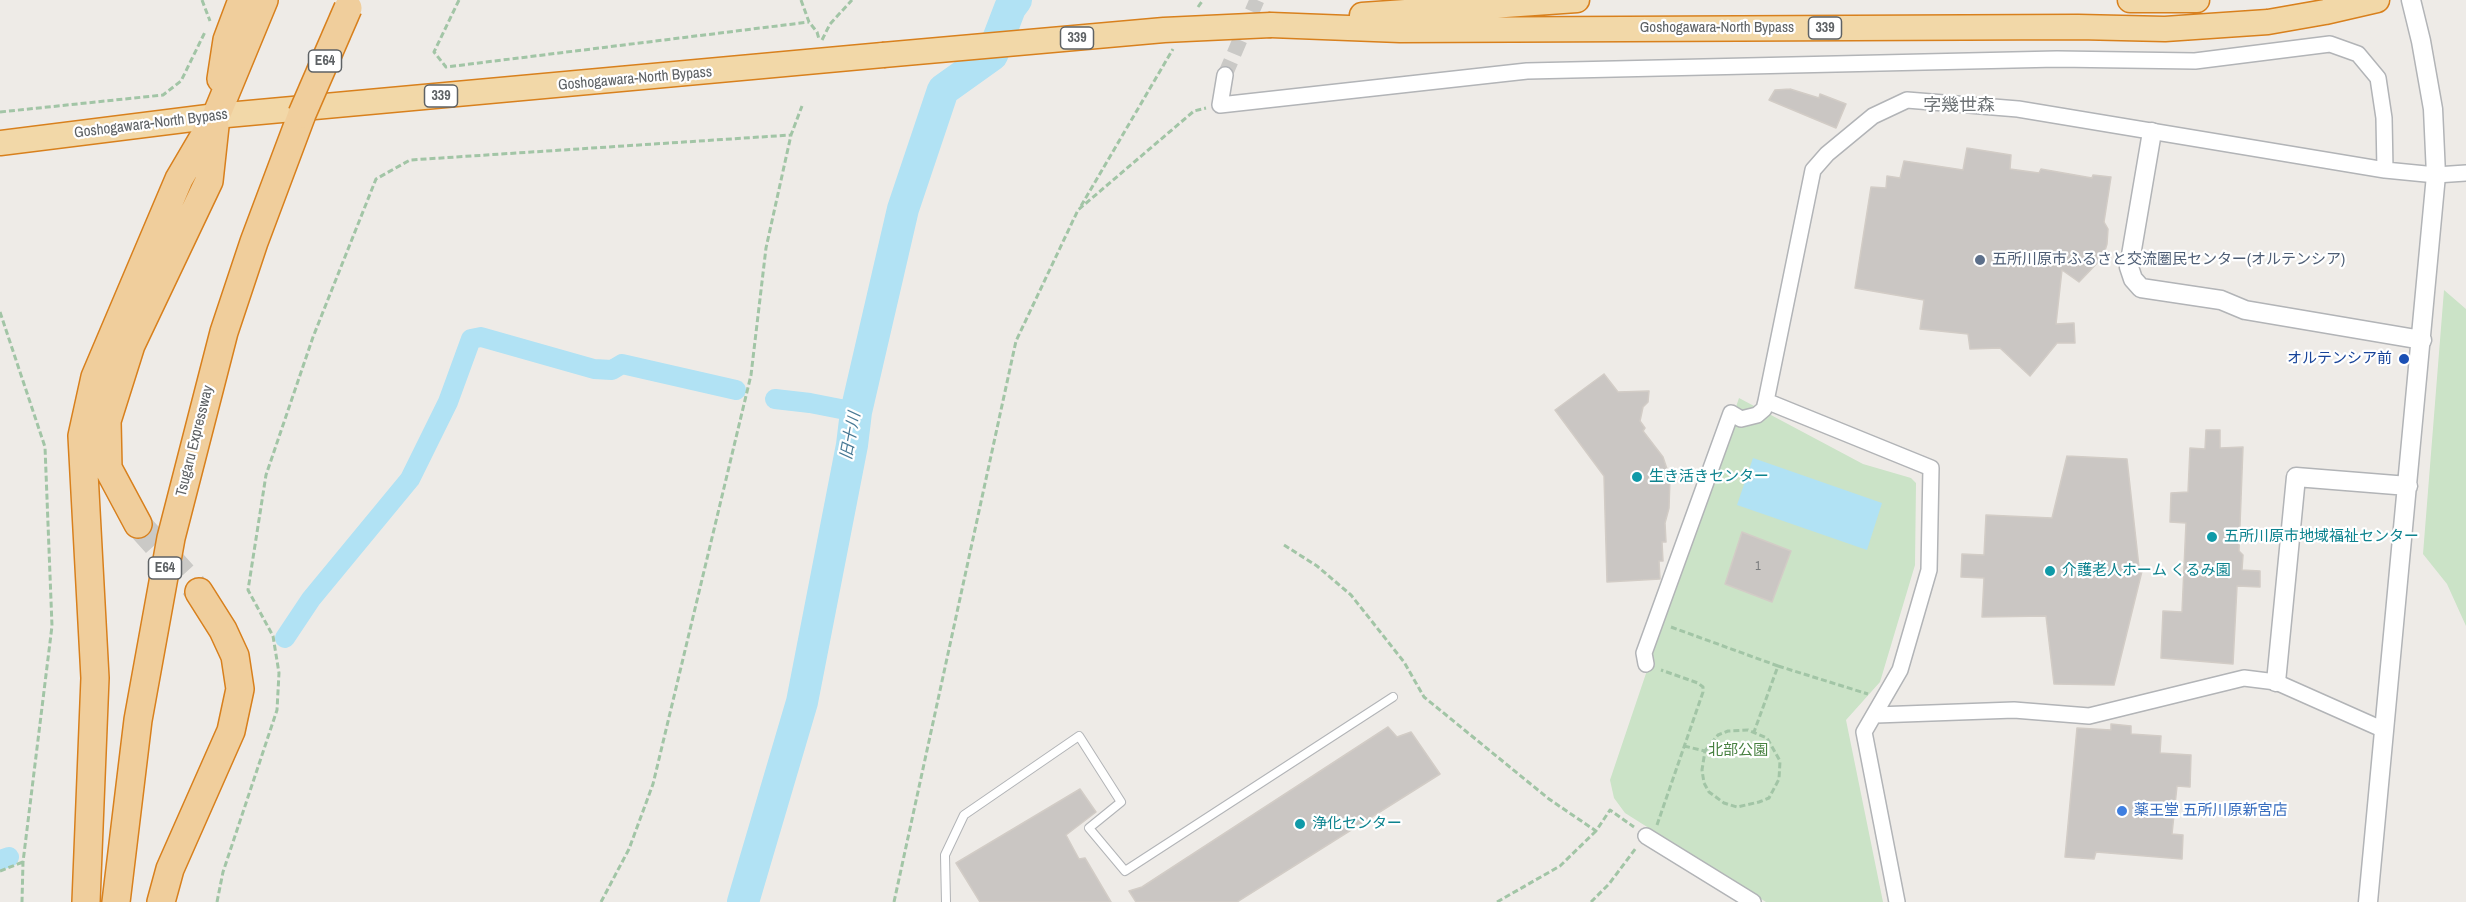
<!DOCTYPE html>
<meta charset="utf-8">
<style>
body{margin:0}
canvas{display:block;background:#eeebe7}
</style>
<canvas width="2466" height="902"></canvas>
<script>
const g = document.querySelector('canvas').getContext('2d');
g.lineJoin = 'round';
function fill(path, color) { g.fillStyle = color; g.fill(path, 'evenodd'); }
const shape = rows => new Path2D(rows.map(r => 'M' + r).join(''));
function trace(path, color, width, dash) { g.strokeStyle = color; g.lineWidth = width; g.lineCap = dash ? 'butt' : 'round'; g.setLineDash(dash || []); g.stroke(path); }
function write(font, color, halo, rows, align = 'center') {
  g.font = font + ' "Archivo Narrow","Noto Sans JP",sans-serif'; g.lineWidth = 4.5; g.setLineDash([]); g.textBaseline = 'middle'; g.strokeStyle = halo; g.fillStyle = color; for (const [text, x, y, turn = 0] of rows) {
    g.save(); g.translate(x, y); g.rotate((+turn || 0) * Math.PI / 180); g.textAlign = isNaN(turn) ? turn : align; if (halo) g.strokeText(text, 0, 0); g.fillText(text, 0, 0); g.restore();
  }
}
fill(shape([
 [2444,290,2466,309,2466,626,2447,584,2423,554],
 [1739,398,1863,464,1911,478,1916,483,1915,565,1880,682,1846,720,1883,902,1766,902,1625,813,1614,798,1610,780]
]), '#cbe3c7');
fill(shape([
 [1753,458,1882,503,1867,550,1737,505]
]), '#b1e2f4');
trace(shape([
 [775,399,810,403,856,412],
 [285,638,311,599,410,479,448,402,471,339,481,337,594,369,612,370,622,364,736,390],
 [0,860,9,857]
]), '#b1e2f4', 20);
trace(shape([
 [743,902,802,702,852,445,856,412,903,209,943,90,992,55,1010,8,1016,0]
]), '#b1e2f4', 32);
const building = shape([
 [1790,89,1819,98,1820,94,1846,104,1836,128,1769,100,1775,90,1790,89],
 [1967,148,2011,155,2010,169,2039,173,2041,169,2092,178,2093,175,2111,177,2104,222,2108,229,2107,244,2103,257,2079,282,2062,270,2056,324,2074,323,2075,343,2057,343,2030,376,2000,348,1970,349,1968,334,1920,329,1924,300,1855,288,1871,187,1886,188,1887,176,1900,178,1904,161,1963,170,1967,148],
 [1604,374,1618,392,1649,391,1648,402,1643,407,1640,421,1645,428,1643,431,1663,457,1670,478,1669,508,1665,523,1666,542,1662,542,1663,561,1659,561,1660,579,1607,582,1604,476,1555,410,1604,374],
 [2206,430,2220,430,2220,448,2243,447,2239,551,2243,555,2242,570,2260,571,2260,587,2237,586,2233,664,2161,658,2163,611,2182,612,2186,523,2170,522,2171,493,2188,492,2190,448,2205,449,2206,430],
 [2067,456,2127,459,2139,567,2143,567,2114,685,2054,684,2046,616,1982,617,1984,578,1961,577,1962,554,1984,555,1986,515,2052,518,2067,456],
 [1742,532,1791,551,1772,602,1725,584,1742,532],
 [2111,724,2131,726,2131,734,2161,736,2160,753,2191,755,2190,787,2177,786,2172,834,2183,835,2182,859,2096,852,2094,859,2065,857,2077,728,2111,730,2111,724],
 [1388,727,1397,737,1411,732,1440,774,1237,902,1136,902,1129,891,1142,887,1388,727],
 [1080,789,1096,812,1066,835,1079,859,1085,858,1111,902,980,902,956,863,1080,789]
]);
fill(building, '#cac6c3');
trace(building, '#d2ccc6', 1.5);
trace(shape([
 [1225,75,1257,0]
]), '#cac9c6', 15, [15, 8]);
trace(shape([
 [138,524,199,592]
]), '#cac9c6', 27, [27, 14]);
const service = shape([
 [946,902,945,855,964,815,1079,736,1121,802,1089,828,1125,871,1393,697]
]);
const minor = shape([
 [1225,75,1220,105,1527,71,2057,59,2195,61,2330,44,2358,54,2378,78,2384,118,2385,170],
 [1646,664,1644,653,1731,413,1741,419,1757,415,1764,409,1766,401],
 [1876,715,2014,710,2089,716,2244,678,2276,682,2384,730],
 [1646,836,1753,902],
 [1897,902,1864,732,1900,670,1929,570,1931,468,1766,401,1813,170,1827,154,1873,116,1907,100,2018,109,2385,170,2436,175,2466,173]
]);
const tertiary = shape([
 [2152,132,2129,267,2133,279,2141,288,2221,300,2245,310,2422,340],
 [2276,682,2296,477,2408,486],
 [2368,902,2436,175,2433,109,2421,41,2411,0]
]);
const trunk = shape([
 [2130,0,2197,0],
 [1362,15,1577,0],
 [1271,25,1400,30,2078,27,2165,29,2268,22,2325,12,2377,0],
 [0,143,216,116,883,55]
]);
const motorway = shape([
 [221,79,227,40,242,0],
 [138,524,108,468,107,421,131,345,209,181,215,126],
 [86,902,95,678,82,436,95,377,179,179,216,116,264,0],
 [116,902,138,720,171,538,224,332,254,242,302,114],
 [161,902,170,869,231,731,240,689,235,656,223,630,199,592]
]);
trace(service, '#b2b4b7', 10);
trace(minor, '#b2b4b7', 18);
trace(tertiary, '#b2b4b7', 21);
trace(trunk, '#d8801d', 27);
trace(motorway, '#d8801d', 30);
trace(shape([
 [202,0,210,21],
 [459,0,434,52,446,67,809,22],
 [801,0,809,22,817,32,819,39],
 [1198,7,1203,0],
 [822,40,830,24,852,0],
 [0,112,163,95,181,81,205,32],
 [1081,206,1173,49],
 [0,312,45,447,52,626,23,862,22,902],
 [1284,545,1317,566,1351,595,1404,662,1424,697,1549,799,1596,831,1610,810,1634,827],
 [1671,627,1778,666,1754,732],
 [1778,666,1868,694],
 [1684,746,1705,751,1702,770,1704,783,1709,792,1724,803,1737,807,1759,802,1769,798,1779,779,1780,761,1775,752,1767,738,1748,730,1728,731,1718,735,1705,751],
 [1657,825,1703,692,1703,687,1698,683,1661,670],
 [0,871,23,862],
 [217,902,223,872,277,710,279,673,273,636,248,590,266,475,313,337,376,179,410,160,791,135],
 [601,902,629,849,653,784,751,375,766,248,791,135,802,106],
 [894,902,1016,341,1078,210,1194,111,1206,108],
 [1497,902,1560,866,1596,831],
 [1591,902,1609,884,1636,848]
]), '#a2c5a6', 3, [6, 3]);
trace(service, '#fff', 8);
trace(minor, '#fff', 15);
trace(tertiary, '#fff', 18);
trace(trunk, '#f2d8a8', 24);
trace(motorway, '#f0ce9c', 27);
const trunkBridge = shape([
 [883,55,1164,30,1271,25]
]);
const motorwayBridge = shape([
 [302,114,348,8]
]);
trace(trunkBridge, '#d8801d', 27, []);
trace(motorwayBridge, '#d8801d', 30, []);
trace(trunkBridge, '#f2d8a8', 24);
trace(motorwayBridge, '#f0ce9c', 27);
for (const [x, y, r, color] of [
 [1980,260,6,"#5c6f8a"],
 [2404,359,6,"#1a4fb4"],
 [1637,477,6,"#0f9aa8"],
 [2212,537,6,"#0f9aa8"],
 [2050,571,6,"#0f9aa8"],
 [2122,811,6,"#3f7fe0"],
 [1300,824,6,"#0f9aa8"]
]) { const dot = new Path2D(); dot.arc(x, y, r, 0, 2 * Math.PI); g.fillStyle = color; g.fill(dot); trace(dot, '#fff', 2); }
write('12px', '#797b7c', null, [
 ["1",1758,567]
]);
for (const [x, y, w] of [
 [1825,28,33],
 [1077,38,33],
 [325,61,33],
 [441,96,33],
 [165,568,33]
]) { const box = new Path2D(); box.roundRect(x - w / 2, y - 11, w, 22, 4.5); g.fillStyle = '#fff'; g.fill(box); trace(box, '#5e6265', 1.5); }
write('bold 14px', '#5e6265', null, [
 ["339",1825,28],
 ["339",1077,38],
 ["E64",325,61],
 ["339",441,96],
 ["E64",165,568]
]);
write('15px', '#5e6265', '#fff', [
 ["Goshogawara-North Bypass",1717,28],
 ["Goshogawara-North Bypass",635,79,-5],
 ["Goshogawara-North Bypass",151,124,-7],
 ["Tsugaru Expressway",195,441,-76]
]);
write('15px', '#4e5e75', '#fff', [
 ["五所川原市ふるさと交流圏民センター(オルテンシア)",1992,260]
], 'left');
write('15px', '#164399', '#fff', [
 ["オルテンシア前",2392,359]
], 'right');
write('15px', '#0d838f', '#fff', [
 ["生き活きセンター",1649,477],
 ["五所川原市地域福祉センター",2224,537],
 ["介護老人ホーム くるみ園",2062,571],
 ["浄化センター",1312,824]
], 'left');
write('15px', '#488141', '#fff', [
 ["北部公園",1738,751]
]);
write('15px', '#366cbe', '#fff', [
 ["薬王堂 五所川原新宮店",2134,811]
], 'left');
write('italic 16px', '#487994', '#fff', [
 ["旧十川",851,436,-79]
]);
write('18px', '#6f7477', '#fff', [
 ["字幾世森",1959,106]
]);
</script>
